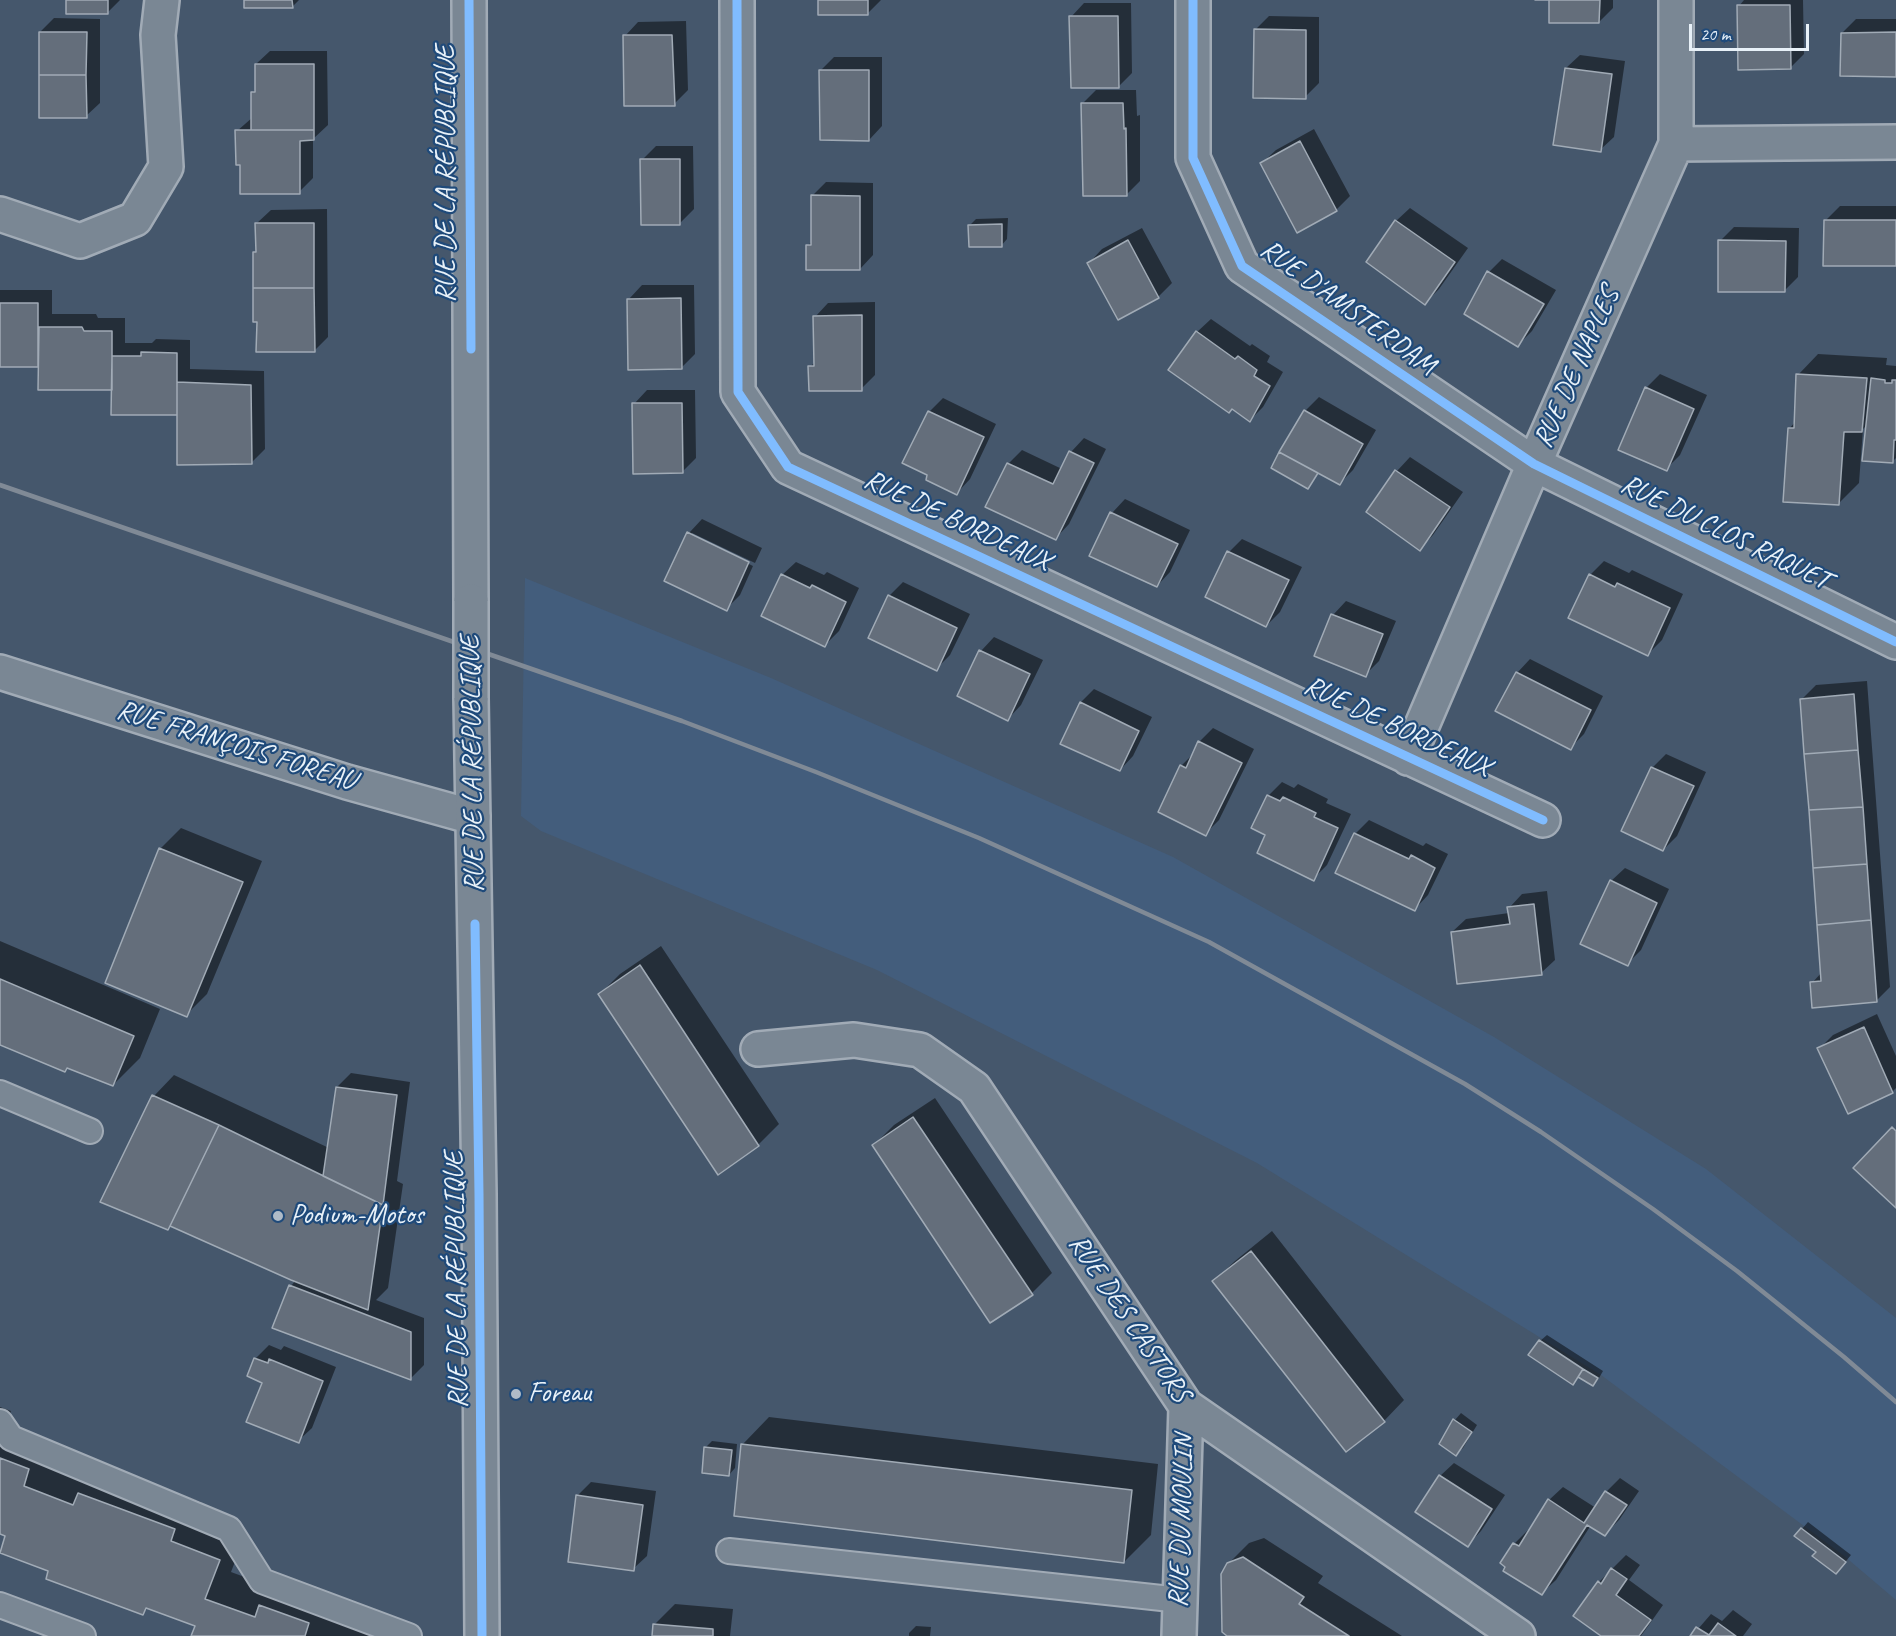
<!DOCTYPE html>
<meta charset="utf-8">
<style>
body{margin:0}
#map{position:relative;width:1896px;height:1636px;overflow:hidden;background:#45576c;font-family:Caveat,sans-serif}
canvas{display:block}
.scale{position:absolute;left:1689px;top:24px;width:120px;height:27px;box-sizing:border-box;border:3px solid #e8f1f8;border-top:0;padding-left:8px;font-size:18px;line-height:21px;white-space:nowrap;color:#e8f1f8;-webkit-text-stroke:4px #1f4a7a;paint-order:stroke}
</style>
<div id="map">
<canvas width="1896" height="1636"></canvas>
<div class="scale">20 m</div>
</div>
<script>
const g = document.querySelector('canvas').getContext('2d');
g.lineJoin = 'round';
function fill(path, color) { g.fillStyle = color; g.fill(path, 'evenodd'); }
const shape = rows => new Path2D(rows.map(r => 'M' + r).join(''));
function trace(path, color, width, dash) { g.strokeStyle = color; g.lineWidth = width; g.lineCap = dash ? 'butt' : 'round'; g.setLineDash(dash || []); g.stroke(path); }
function write(font, color, halo, rows, align = 'center') {
  g.font = font + ' Caveat,sans-serif'; g.lineWidth = 4.5; g.setLineDash([]); g.textBaseline = 'middle'; g.strokeStyle = halo; g.fillStyle = color; for (const [text, x, y, turn = 0] of rows) {
    g.save(); g.translate(x, y); g.rotate((+turn || 0) * Math.PI / 180); g.textAlign = isNaN(turn) ? turn : align; if (halo) g.strokeText(text, 0, 0); g.fillText(text, 0, 0); g.restore();
  }
}
fill(shape([
 [525,578,771,678,1173,857,1494,1037,1706,1169,1896,1318,1896,1600,1843,1555,1601,1375,1257,1163,877,970,541,831,521,816]
]), '#435d7c');
fill(shape([
 [67,0,120,0,107,13],
 [245,0,299,0,292,7],
 [820,0,881,0,868,13],
 [1551,0,1613,0,1613,8,1599,22],
 [1744,0,1803,0,1804,54,1790,68,1739,6],
 [1084,3,1131,3,1132,73,1118,87,1071,17],
 [1269,16,1319,17,1319,83,1305,97,1255,30],
 [54,18,100,19,100,103,86,116,40,32],
 [1856,19,1896,19,1896,75,1842,33],
 [686,21,688,90,674,104,625,36,638,22],
 [270,51,327,51,328,125,313,139,313,178,299,192,242,164,237,131,253,117,252,93,256,89,256,64],
 [1580,55,1625,61,1614,137,1600,150,1566,68],
 [834,57,882,57,882,126,869,140,820,71],
 [1096,90,1136,90,1137,116,1140,115,1140,181,1126,195,1082,104],
 [1314,129,1350,196,1336,210,1297,231,1262,163,1276,150],
 [656,146,693,146,694,209,680,223,642,160],
 [826,182,873,183,873,255,860,269,808,245,813,241,812,196],
 [1840,206,1896,206,1896,264,1826,220],
 [1410,208,1468,248,1439,289,1425,303,1396,221],
 [327,209,328,337,314,351,258,320,255,253,257,250,257,223,271,210],
 [1008,218,1007,239,1001,246,970,225,976,219],
 [1734,227,1799,228,1798,277,1784,291,1720,241],
 [1142,228,1172,283,1158,297,1089,263,1102,249],
 [1502,259,1556,290,1532,331,1518,345,1489,272],
 [642,285,694,285,695,354,681,368,629,299],
 [0,290,52,290,52,314,96,314,98,318,125,318,125,343,152,343,156,339,190,340,190,369,264,371,265,449,251,463,178,413,114,388,40,365,0,365],
 [875,302,875,375,861,389,810,367,815,362,815,317,828,303],
 [1211,319,1250,346,1252,344,1270,356,1267,362,1283,372,1263,407,1250,420,1232,408,1197,332],
 [1818,354,1887,358,1886,365,1896,366,1896,458,1892,462,1868,424,1863,429,1859,483,1839,503,1789,429,1795,422,1798,375],
 [1660,374,1707,395,1680,455,1666,469,1646,388],
 [647,390,695,390,696,458,682,472,634,404],
 [1319,397,1376,430,1353,470,1339,484,1319,472,1308,487,1305,411],
 [943,398,996,424,970,479,957,493,929,474,929,412],
 [1084,438,1106,449,1069,524,1056,538,1008,464,1022,450,1062,469,1071,452],
 [1410,457,1463,492,1433,535,1420,549,1368,512,1397,471],
 [1125,499,1190,530,1170,572,1157,586,1112,513],
 [702,519,762,548,755,563,692,533,692,536,753,566,740,595,726,609,689,533],
 [1242,539,1302,567,1280,612,1266,626,1229,552],
 [1604,561,1629,573,1632,570,1683,594,1662,640,1648,654,1590,575],
 [796,562,824,575,827,572,859,588,839,631,825,645,782,575],
 [903,582,970,614,950,655,936,669,889,596],
 [1346,601,1396,621,1379,661,1365,675,1333,615],
 [994,637,1043,660,1021,705,1008,719,959,696,981,651],
 [1530,659,1603,696,1584,734,1570,748,1517,673],
 [1867,681,1890,987,1876,1001,1812,983,1822,972,1802,699,1816,685],
 [1094,689,1152,717,1133,756,1120,770,1062,743,1081,702],
 [1213,728,1254,749,1219,820,1205,834,1181,766,1194,753,1199,742],
 [1666,754,1706,772,1677,836,1663,850,1652,768],
 [1282,782,1294,788,1298,784,1328,799,1326,803,1351,814,1327,865,1313,879,1267,835,1268,796],
 [1369,820,1423,846,1426,843,1448,854,1428,895,1415,909,1355,834],
 [181,828,262,861,207,994,186,1015,107,982,161,848],
 [1625,868,1669,889,1641,950,1627,964,1611,881],
 [1547,891,1555,960,1541,973,1452,932,1466,919,1509,913,1509,908,1522,894],
 [0,941,160,1009,140,1058,113,1085,69,1066,65,1070,0,1043],
 [661,946,779,1124,758,1145,718,1172,600,994,620,974],
 [1877,1014,1896,1056,1896,1088,1892,1092,1819,1049,1833,1035],
 [351,1073,410,1082,397,1181,403,1184,388,1288,376,1300,424,1318,424,1365,411,1378,291,1286,296,1280,171,1225,168,1228,102,1201,154,1096,174,1075,329,1148,337,1087],
 [935,1098,1052,1273,1032,1293,874,1145,894,1125],
 [1272,1231,1404,1400,1384,1421,1214,1281,1235,1261],
 [1547,1335,1603,1371,1599,1378,1593,1384,1580,1376,1573,1383,1540,1341],
 [269,1345,281,1350,284,1346,336,1367,312,1428,298,1441,263,1383,255,1359],
 [0,1407,11,1411,7,1423,55,1442,50,1459,106,1467,201,1502,197,1514,246,1533,231,1572,277,1589,376,1636,193,1636,197,1625,149,1607,142,1613,50,1570,7,1535,0,1532],
 [1461,1413,1477,1425,1463,1448,1456,1454,1441,1443,1455,1420],
 [769,1417,1158,1464,1151,1535,1124,1562,743,1444],
 [712,1441,737,1444,735,1468,729,1475,706,1447],
 [1454,1463,1505,1495,1481,1531,1468,1545,1440,1476],
 [1620,1478,1639,1491,1619,1520,1605,1534,1591,1525,1556,1580,1542,1593,1514,1544,1528,1530,1530,1531,1549,1500,1563,1487,1596,1508,1606,1492],
 [591,1482,656,1491,647,1556,633,1569,578,1495],
 [1808,1522,1851,1555,1842,1566,1818,1552,1802,1529],
 [1264,1538,1323,1576,1318,1583,1402,1636,1230,1636,1228,1564,1249,1543],
 [1626,1555,1640,1565,1629,1580,1663,1605,1641,1636,1604,1636,1575,1616,1599,1582],
 [675,1604,733,1609,730,1636,653,1636,654,1625],
 [1733,1610,1752,1624,1743,1636,1692,1636,1711,1614,1722,1621],
 [916,1626,931,1627,930,1636,909,1636,909,1633]
]), '#0007');
const building = shape([
 [66,0,108,0,108,14,66,14,66,0],
 [244,0,292,0,293,8,244,8,244,0],
 [818,0,868,0,868,15,818,15,818,0],
 [1535,0,1600,0,1599,23,1549,23,1549,0,1535,0],
 [1737,5,1790,5,1791,69,1738,70,1737,5],
 [1069,16,1118,16,1119,88,1071,88,1069,16],
 [1254,29,1306,30,1306,99,1253,98,1254,29],
 [39,32,87,32,86,75,39,75,39,32],
 [1896,32,1896,77,1840,76,1841,33,1896,32],
 [623,35,672,35,675,106,624,106,623,35],
 [255,64,314,64,314,130,251,130,251,92,255,92,255,64],
 [1565,68,1612,74,1601,152,1553,145,1565,68],
 [819,70,869,70,869,141,820,140,819,70],
 [39,75,86,75,87,118,39,118,39,75],
 [1081,103,1123,103,1124,129,1126,128,1127,196,1083,196,1081,103],
 [235,130,314,130,314,140,300,141,300,194,240,194,240,165,236,165,235,130],
 [1300,141,1337,211,1297,233,1260,163,1300,141],
 [640,159,680,159,680,225,641,225,640,159],
 [811,195,860,196,860,270,806,270,806,245,811,245,811,195],
 [1395,220,1455,262,1425,305,1366,262,1395,220],
 [1824,220,1896,220,1896,266,1823,266,1824,220],
 [255,223,314,223,314,288,253,288,253,252,256,252,255,223],
 [1002,224,1002,247,969,247,968,225,1002,224],
 [1128,240,1159,298,1118,320,1087,263,1128,240],
 [1718,240,1786,241,1785,292,1718,292,1718,240],
 [1487,271,1544,304,1518,347,1464,314,1487,271],
 [253,288,314,288,315,352,256,352,257,322,253,322,253,288],
 [681,298,682,369,628,370,627,299,681,298],
 [0,303,38,303,38,367,0,367,0,303],
 [862,315,862,391,809,391,808,366,814,366,813,316,862,315],
 [39,327,82,327,84,331,112,331,112,390,38,390,39,327],
 [1196,331,1235,359,1238,356,1257,370,1254,376,1270,386,1250,422,1232,409,1229,413,1168,370,1196,331],
 [141,352,177,353,177,415,111,415,112,356,141,356,141,352],
 [1796,374,1867,378,1862,432,1844,432,1839,505,1783,502,1788,428,1794,428,1796,374],
 [1871,378,1885,380,1885,383,1892,383,1892,380,1896,380,1896,440,1894,440,1893,463,1862,461,1871,378],
 [177,382,251,385,252,464,177,465,177,382],
 [1645,387,1694,409,1667,471,1618,450,1645,387],
 [632,403,682,403,683,473,633,474,632,403],
 [1304,410,1363,444,1340,485,1279,452,1304,410],
 [928,411,984,437,957,495,926,480,927,475,902,463,928,411],
 [1069,451,1094,463,1056,540,985,507,1007,463,1053,484,1069,451],
 [1279,452,1318,473,1308,489,1271,468,1279,452],
 [1395,470,1450,507,1420,551,1366,512,1395,470],
 [1110,512,1178,544,1157,587,1089,556,1110,512],
 [687,532,749,562,727,611,664,581,687,532],
 [1227,551,1289,580,1266,627,1205,597,1227,551],
 [781,574,810,588,812,585,846,602,825,647,761,616,781,574],
 [1589,574,1615,587,1617,583,1670,608,1648,656,1568,618,1589,574],
 [888,595,957,628,937,671,868,638,888,595],
 [1331,614,1383,634,1366,677,1314,656,1331,614],
 [979,650,1030,674,1008,721,957,696,979,650],
 [1516,672,1591,710,1571,750,1495,711,1516,672],
 [1854,694,1858,750,1804,754,1800,699,1854,694],
 [1080,702,1139,731,1120,771,1060,744,1080,702],
 [1198,741,1242,763,1206,836,1158,812,1180,765,1186,768,1198,741],
 [1858,750,1863,807,1809,810,1804,754,1858,750],
 [1651,767,1694,786,1663,851,1621,831,1651,767],
 [1267,795,1280,801,1283,797,1316,813,1314,817,1338,828,1314,881,1257,853,1265,835,1251,828,1267,795],
 [1863,807,1867,864,1813,868,1809,810,1863,807],
 [1354,833,1409,859,1411,855,1435,868,1415,911,1335,873,1354,833],
 [159,848,243,882,187,1017,105,983,159,848],
 [1867,864,1871,920,1817,925,1813,868,1867,864],
 [1610,880,1657,903,1628,966,1580,944,1610,880],
 [1534,904,1542,975,1457,984,1451,932,1510,924,1507,907,1534,904],
 [1871,920,1877,1002,1812,1008,1810,982,1821,981,1817,925,1871,920],
 [640,965,759,1146,718,1175,598,994,640,965],
 [0,979,134,1036,113,1086,67,1068,65,1072,0,1045,0,979],
 [1864,1027,1893,1093,1848,1114,1817,1048,1864,1027],
 [336,1087,397,1095,383,1205,323,1176,336,1087],
 [152,1095,219,1125,168,1230,100,1202,152,1095],
 [913,1117,1033,1295,990,1323,872,1145,913,1117],
 [219,1125,383,1205,368,1310,291,1280,170,1226,219,1125],
 [1892,1127,1896,1131,1896,1208,1853,1168,1892,1127],
 [1251,1251,1385,1422,1346,1452,1212,1281,1251,1251],
 [289,1285,411,1332,411,1380,272,1328,289,1285],
 [1539,1340,1583,1369,1573,1385,1528,1355,1539,1340],
 [254,1358,268,1363,269,1359,323,1381,299,1443,246,1422,262,1383,247,1376,254,1358],
 [1583,1369,1598,1378,1593,1386,1578,1377,1583,1369],
 [1453,1419,1472,1432,1456,1456,1439,1444,1453,1419],
 [741,1444,1132,1490,1124,1563,734,1516,741,1444],
 [704,1447,732,1450,729,1476,702,1473,704,1447],
 [0,1458,29,1469,24,1486,73,1505,78,1493,175,1529,171,1541,220,1560,205,1599,255,1617,259,1605,309,1623,305,1636,191,1636,195,1626,146,1608,143,1615,46,1579,48,1571,0,1553,5,1536,0,1534,0,1458],
 [1439,1475,1492,1509,1468,1547,1415,1512,1439,1475],
 [1605,1491,1627,1505,1605,1536,1587,1525,1542,1595,1503,1571,1505,1567,1500,1563,1513,1543,1519,1546,1548,1499,1584,1523,1605,1491],
 [576,1495,643,1505,634,1571,568,1562,576,1495],
 [1801,1528,1846,1562,1836,1574,1812,1556,1816,1552,1794,1536,1801,1528],
 [1243,1557,1304,1597,1299,1604,1349,1636,1227,1636,1222,1632,1221,1574,1227,1563,1243,1557],
 [1611,1568,1627,1579,1616,1595,1651,1620,1639,1636,1601,1636,1573,1616,1598,1581,1601,1584,1611,1568],
 [1718,1623,1736,1636,1690,1636,1696,1627,1709,1635,1718,1623],
 [653,1624,713,1629,713,1636,652,1636,653,1624]
]);
fill(building, '#646e7b');
trace(building, '#a1abb6', 1.5);
const service = shape([
 [0,1093,90,1131],
 [0,1422,11,1438,229,1529,262,1581,409,1636],
 [729,1551,1180,1600],
 [0,1605,83,1636]
]);
const minor = shape([
 [737,0,738,392,788,467,1543,820],
 [1193,0,1193,158,1242,266,1534,464,1896,642],
 [1676,144,1896,142],
 [0,214,80,241,135,219,166,167,158,35,162,0],
 [0,672,347,782,473,817],
 [1408,758,1534,464,1676,144,1676,0],
 [758,1049,854,1040,920,1050,974,1088,1186,1406,1518,1636],
 [1179,1636,1186,1406]
]);
const secondary = shape([
 [469,0,471,601],
 [471,698,479,1194,482,1636]
]);
trace(service, '#a1abb6', 28);
trace(minor, '#a1abb6', 38);
trace(secondary, '#a1abb6', 38);
trace(service, '#7a8794', 24);
trace(minor, '#7a8794', 33);
trace(secondary, '#7a8794', 33);
trace(shape([
 [0,485,682,721,816,772,979,838,1209,942,1465,1084,1541,1132,1653,1209,1737,1271,1844,1357,1896,1402]
]), '#808a96', 4.5);
const secondaryBridge = shape([
 [471,698,471,601]
]);
trace(secondaryBridge, '#a1abb6', 38, []);
trace(secondaryBridge, '#7a8794', 33);
trace(shape([
 [469,0,471,349],
 [737,0,738,392,788,467,1543,820],
 [1193,0,1193,158,1242,266,1534,464,1896,642],
 [475,924,479,1194,482,1636]
]), '#80bcff', 9);
for (const [x, y, r, color] of [
 [278,1216,6,"#afbbc7"],
 [516,1394,6,"#afbbc7"]
]) { const dot = new Path2D(); dot.arc(x, y, r, 0, 2 * Math.PI); g.fillStyle = color; g.fill(dot); trace(dot, '#1f4a7a', 2); }
write('28px', '#e8f1f8', '#1f4a7a', [
 ["RUE DE LA RÉPUBLIQUE",447,174,-90],
 ["RUE D'AMSTERDAM",1348,308,36],
 ["RUE DE NAPLES",1577,368,-66],
 ["RUE DE BORDEAUX",957,521,25],
 ["RUE DU CLOS RAQUET",1725,533,26],
 ["RUE DE BORDEAUX",1397,727,25],
 ["RUE FRANÇOIS FOREAU",236,746,17],
 ["RUE DE LA RÉPUBLIQUE",473,764,-91],
 ["RUE DE LA RÉPUBLIQUE",457,1280,-91],
 ["RUE DES CASTORS",1129,1319,56],
 ["RUE DU MOULIN",1182,1521,-88]
]);
write('28px', '#e8f1f8', '#1f4a7a', [
 ["Podium-Motos",290,1216],
 ["Foreau",528,1394]
], 'left');
</script>
